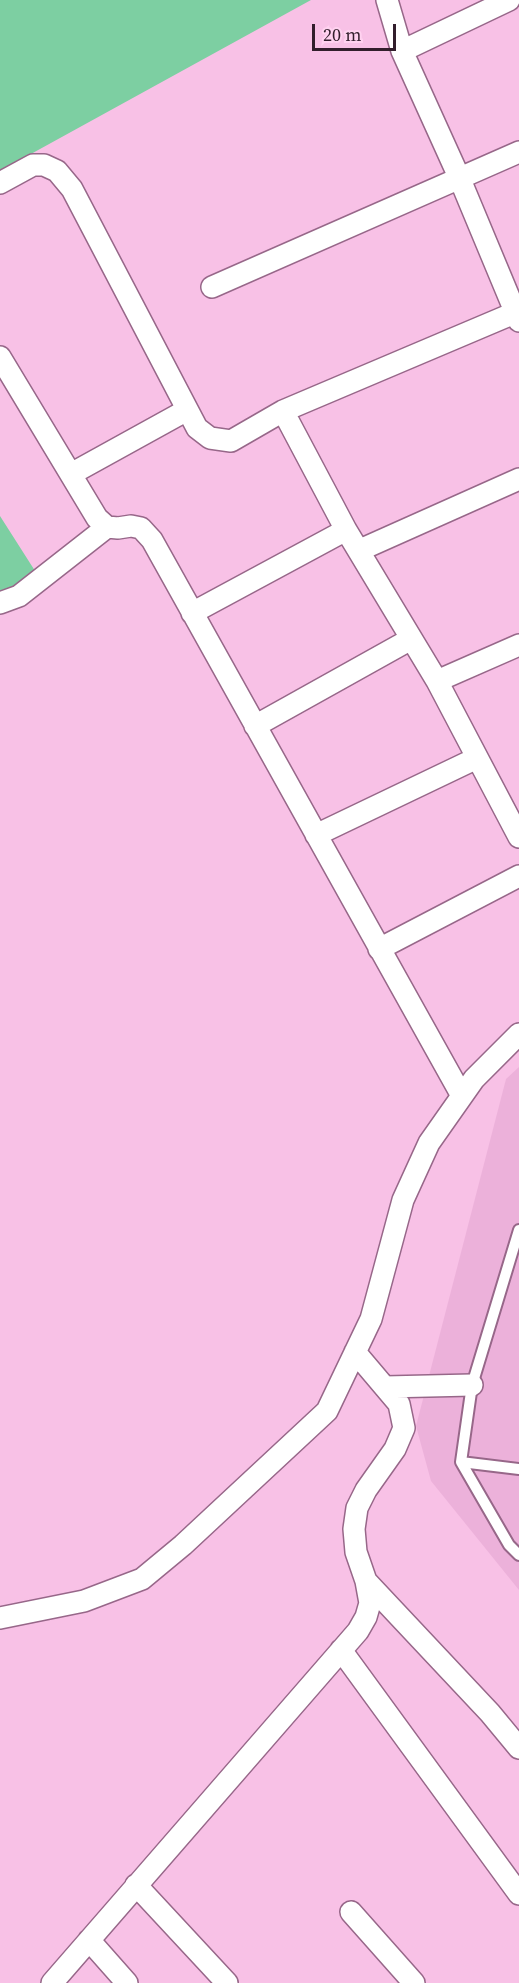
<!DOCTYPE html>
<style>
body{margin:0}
#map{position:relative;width:519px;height:1983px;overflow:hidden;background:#f8c1e6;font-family:"Source Serif 4",serif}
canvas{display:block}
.scale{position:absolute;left:312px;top:24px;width:84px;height:27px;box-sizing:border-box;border:3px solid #321e2c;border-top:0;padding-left:8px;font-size:18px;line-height:21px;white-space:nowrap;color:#321e2c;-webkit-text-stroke:4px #ffd2f0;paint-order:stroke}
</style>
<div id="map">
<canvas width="519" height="1983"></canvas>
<div class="scale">20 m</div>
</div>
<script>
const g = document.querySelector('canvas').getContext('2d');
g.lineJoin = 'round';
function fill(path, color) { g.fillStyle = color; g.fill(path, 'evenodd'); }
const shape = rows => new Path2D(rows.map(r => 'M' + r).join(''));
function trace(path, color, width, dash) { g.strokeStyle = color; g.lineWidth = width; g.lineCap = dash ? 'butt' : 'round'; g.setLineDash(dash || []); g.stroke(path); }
fill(shape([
 [519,1067,519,1590,431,1481,416,1426,506,1079]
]), '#ecb1da');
fill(shape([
 [0,0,311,0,0,171],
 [0,516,37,574,0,603]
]), '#7dcfa2');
const service = shape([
 [519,1230,472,1385,461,1462,509,1545,519,1555],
 [461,1462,519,1469]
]);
const minor = shape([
 [387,0,402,51,459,177,519,321],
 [402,51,509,0],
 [0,183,33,165,44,165,57,171,72,189,197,428,210,438,231,441,283,411,519,311],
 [212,287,519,152],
 [0,357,97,518,107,527,118,528,131,526,141,528,152,540,462,1096],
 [283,411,346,530,437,681,519,837],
 [71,474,187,410],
 [360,550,519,479],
 [0,603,19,596,107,527],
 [192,613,346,530],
 [437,681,519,645],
 [255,726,411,639],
 [316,835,477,758],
 [379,949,519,876],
 [385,1387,472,1385],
 [366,1581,490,1713,519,1748],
 [0,1618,84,1601,142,1579,183,1545,327,1411,371,1319,403,1200,429,1143,474,1079,519,1034],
 [341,1650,519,1894],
 [136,1885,227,1983],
 [351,1912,414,1983],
 [89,1940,127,1983],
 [52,1983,358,1631,366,1617,370,1603,366,1581,356,1552,354,1529,357,1508,366,1490,395,1449,404,1428,399,1404,355,1352]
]);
trace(service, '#976789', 14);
trace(minor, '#976789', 24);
trace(service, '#fff', 10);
trace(minor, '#fff', 21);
</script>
